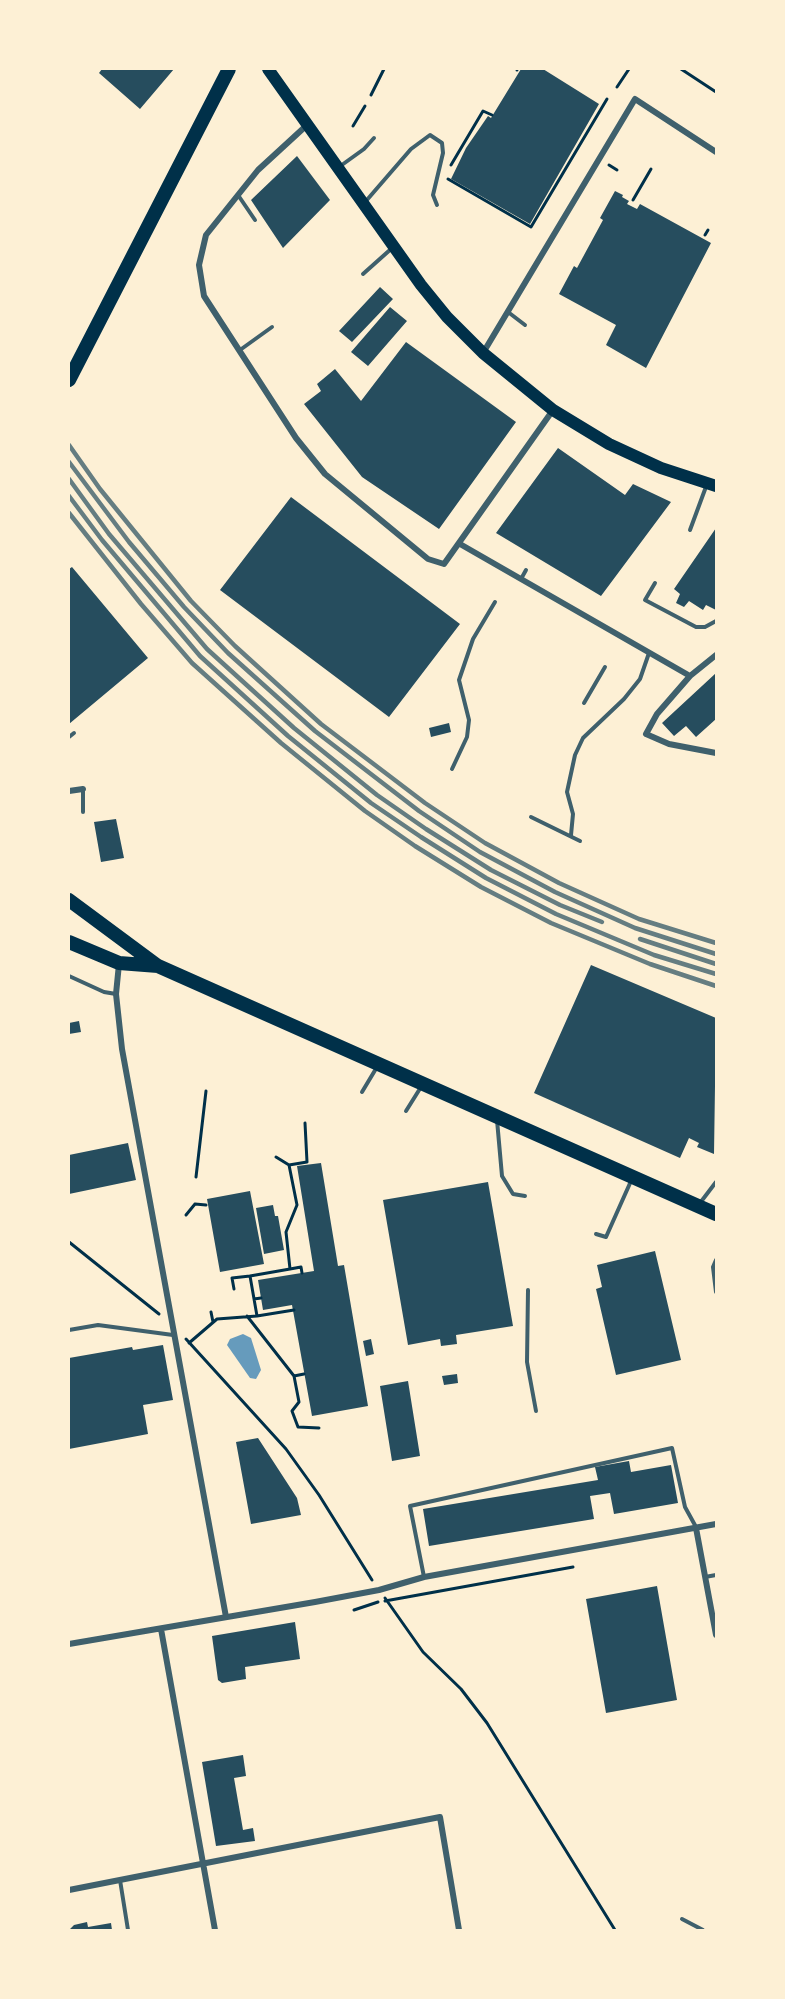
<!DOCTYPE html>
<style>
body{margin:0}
#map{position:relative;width:785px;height:1999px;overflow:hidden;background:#fdf0d5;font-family:"IBM Plex Sans",sans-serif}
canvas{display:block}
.frame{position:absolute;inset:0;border:70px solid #fdf0d5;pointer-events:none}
</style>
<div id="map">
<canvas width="785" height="1999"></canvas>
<div class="frame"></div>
</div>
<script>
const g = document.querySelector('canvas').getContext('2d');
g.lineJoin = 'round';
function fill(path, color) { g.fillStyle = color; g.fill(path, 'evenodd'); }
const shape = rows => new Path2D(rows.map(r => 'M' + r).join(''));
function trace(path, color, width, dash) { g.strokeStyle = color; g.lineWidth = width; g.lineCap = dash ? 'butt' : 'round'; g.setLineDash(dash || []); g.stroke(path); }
fill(shape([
 [243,1334,251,1338,261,1370,256,1379,250,1378,227,1345,230,1339]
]), '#669bbc');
fill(shape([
 [102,69,174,69,140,109,99,73],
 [521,69,543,69,599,104,530,224,451,179,466,148,488,116,491,118],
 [297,156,330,200,283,248,251,200],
 [615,191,623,195,622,197,629,201,627,204,637,209,640,204,711,243,646,368,606,345,616,325,559,294,574,266,577,268,603,220,600,218],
 [380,287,393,299,352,342,339,331],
 [390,307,407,321,368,366,351,352],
 [406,342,516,422,439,529,362,477,304,404,321,391,317,384,335,369,361,401],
 [558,448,625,495,633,484,671,502,601,596,496,533],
 [291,497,460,624,389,717,220,590],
 [716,528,716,610,706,605,703,610,689,601,684,607,676,603,680,594,674,589],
 [72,567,148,658,69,724,69,569],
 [716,673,716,719,696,737,686,726,674,736,662,723],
 [449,723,451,732,431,737,429,728],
 [116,819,124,858,101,862,94,822],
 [591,965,716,1018,714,1154,697,1147,699,1143,689,1138,680,1158,534,1093],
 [79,1021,81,1032,69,1034,69,1023],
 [128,1143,136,1180,69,1194,69,1155],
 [321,1163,338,1266,344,1265,368,1406,312,1416,292,1305,263,1310,258,1280,314,1271,297,1166],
 [488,1182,513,1326,456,1335,457,1344,441,1346,440,1339,408,1345,383,1200],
 [250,1191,264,1264,220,1272,207,1199],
 [273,1205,275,1216,278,1216,284,1250,264,1254,256,1208],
 [655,1251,681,1360,616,1375,596,1289,602,1287,597,1265],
 [371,1339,374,1354,366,1356,363,1341],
 [163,1345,173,1400,143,1405,148,1434,69,1449,69,1358,132,1347,133,1350],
 [457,1374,458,1383,444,1385,442,1376],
 [408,1381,420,1456,392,1461,380,1386],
 [258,1438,297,1498,301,1515,251,1524,236,1442],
 [629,1461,631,1472,671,1465,678,1503,614,1514,610,1493,590,1496,594,1519,429,1546,423,1509,598,1480,595,1467],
 [657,1586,677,1700,606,1713,586,1599],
 [295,1622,300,1659,245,1667,246,1679,222,1683,218,1680,212,1636],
 [243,1755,246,1776,234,1778,243,1830,253,1828,255,1841,216,1846,202,1762],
 [87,1922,88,1927,111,1923,112,1930,69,1930,74,1925]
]), '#264d5e');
trace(shape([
 [681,69,716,92],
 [517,70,517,69],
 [617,87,629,69],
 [371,95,384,69],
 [353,126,365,106],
 [451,165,483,111,492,115],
 [609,165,617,170],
 [448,179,531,227,607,99],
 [633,200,651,169],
 [705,235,708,230],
 [276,1157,289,1165,297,1205,286,1232,290,1269,250,1276,257,1316,294,1310],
 [289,1165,307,1162,305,1123],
 [196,1177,206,1091],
 [195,1204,206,1205],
 [186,1215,195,1204],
 [69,1242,159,1314],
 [290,1269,301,1267,302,1273],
 [234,1289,232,1278,250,1276],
 [254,1299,261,1298],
 [211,1312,213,1322],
 [247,1316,294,1376,299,1402,292,1411,298,1427,319,1428],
 [186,1339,286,1449,319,1495,372,1580],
 [189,1343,217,1319,257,1316],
 [294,1376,304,1374],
 [385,1598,423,1652,461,1689,487,1723,615,1930],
 [385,1601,573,1567],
 [354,1610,378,1602]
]), '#003049', 3);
trace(shape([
 [339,167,364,149,374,138],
 [238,195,255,220],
 [366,201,411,149,430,135,442,143,443,153,433,195,437,205],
 [363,274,391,249],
 [508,312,525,325],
 [240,350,272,327],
 [690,530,707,484],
 [521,579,526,570],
 [655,583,645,600,696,627,705,627,716,621],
 [584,703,605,667],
 [69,737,74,733],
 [452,769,467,737,469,720,459,680,473,639,495,602],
 [83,789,83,812],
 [531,817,580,841],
 [571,835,573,814,567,792,575,755,583,738,624,699,640,679,649,653],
 [69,976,104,992,116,994],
 [362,1092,377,1067],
 [406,1111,421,1087],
 [497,1120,502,1176,513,1194,525,1196],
 [700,1203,716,1182],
 [596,1234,606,1237,631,1181],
 [716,1260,713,1267,716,1292],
 [528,1290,527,1362,536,1411],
 [69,1330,98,1325,173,1335],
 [424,1577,410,1506,672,1448,685,1507,696,1527],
 [705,1577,716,1575],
 [120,1880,128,1930],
 [682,1919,703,1930]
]), '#3f606c', 4);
trace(shape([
 [307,125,258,170,206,235,199,265,204,296,296,438,325,474,428,559,444,564,553,410],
 [483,353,635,99,716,152],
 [460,544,690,676],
 [716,655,690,676,657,714,646,734,669,744,716,753],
 [69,791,83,789],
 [119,964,116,994,122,1049,226,1617],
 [696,1528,716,1635],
 [161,1629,215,1930],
 [69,1644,315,1602,379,1590,424,1577,716,1524],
 [69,1890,440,1817,459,1930]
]), '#3f606c', 6);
trace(shape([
 [268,69,421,285,447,317,483,353,553,410,609,444,661,468,716,486]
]), '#003049', 12);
trace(shape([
 [69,380,229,69],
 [69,900,158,966,716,1214],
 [69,942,119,963,158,966]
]), '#003049', 14);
trace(shape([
 [69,445,100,489,191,601,235,646,321,724,425,803,485,843,559,883,639,919,716,943],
 [69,462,129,542,184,607,228,653,315,731,419,811,480,852,555,892,635,928,716,954],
 [69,479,109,534,207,649,294,728,377,795,426,829,491,870,560,905,602,922],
 [69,496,102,540,200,656,288,736,371,803,421,837,486,878,556,914,654,955,716,974],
 [69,513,141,604,192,663,281,743,365,811,415,846,481,887,551,923,650,964,716,986],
 [640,939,716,964]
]), '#657d81', 4.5);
</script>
